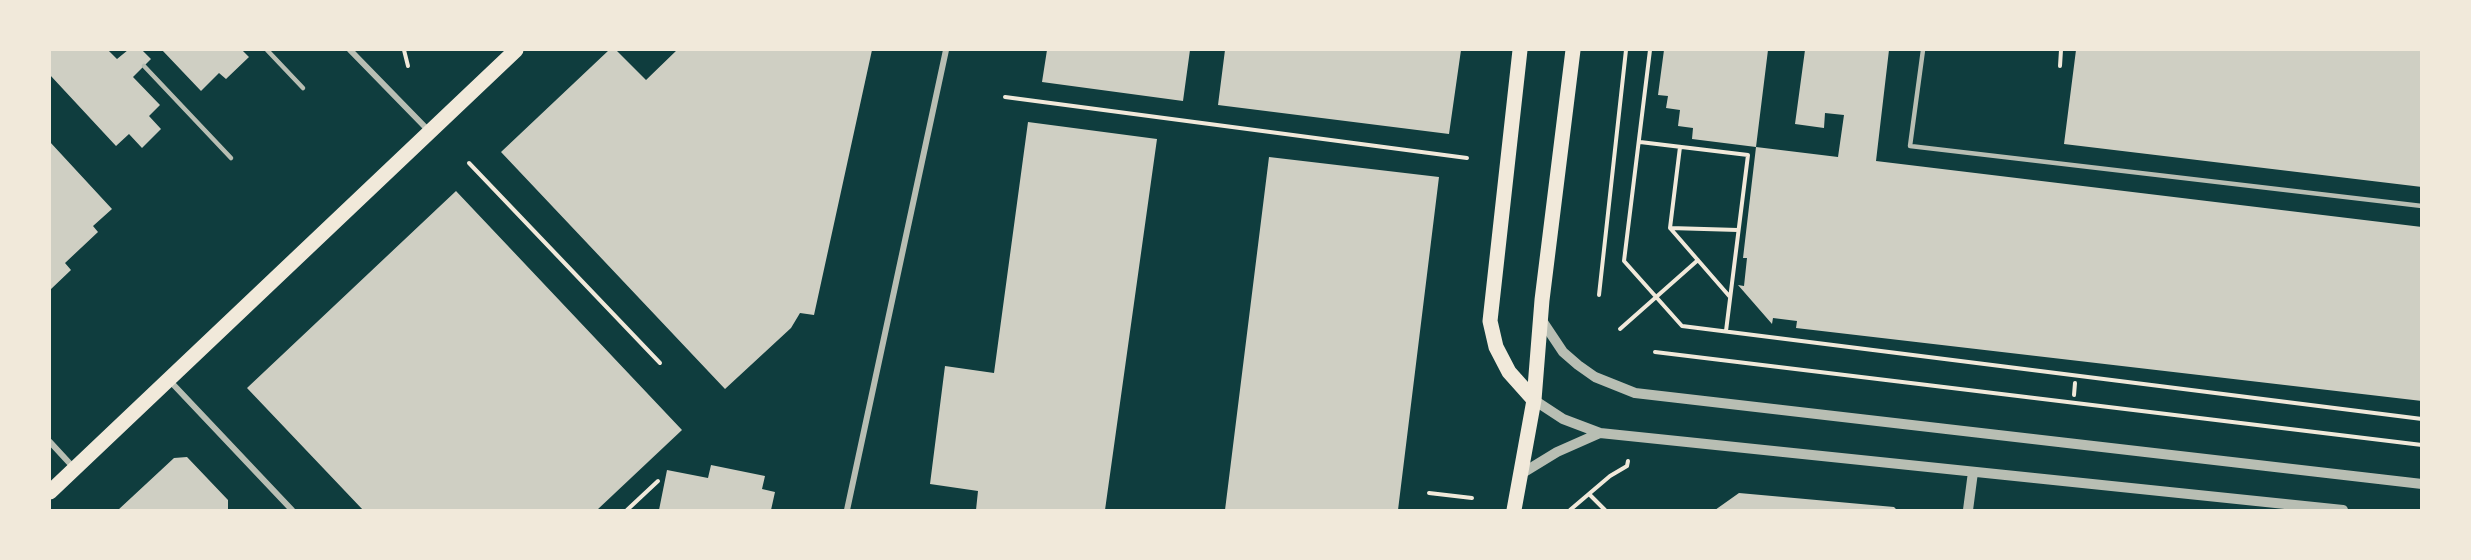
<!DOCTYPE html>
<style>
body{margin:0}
#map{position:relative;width:2471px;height:560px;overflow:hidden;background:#0f3d3e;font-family:Commissioner,sans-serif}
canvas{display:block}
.frame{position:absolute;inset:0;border:51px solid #f1e9da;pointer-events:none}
</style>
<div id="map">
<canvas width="2471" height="560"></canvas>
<div class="frame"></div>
</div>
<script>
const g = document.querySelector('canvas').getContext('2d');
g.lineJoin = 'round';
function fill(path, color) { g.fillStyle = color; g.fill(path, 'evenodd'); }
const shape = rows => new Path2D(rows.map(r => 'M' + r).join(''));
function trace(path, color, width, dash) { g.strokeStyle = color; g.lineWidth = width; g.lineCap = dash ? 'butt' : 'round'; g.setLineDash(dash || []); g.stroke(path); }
fill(shape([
 [50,50,108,50,117,59,128,50,142,50,151,59,133,77,160,105,149,116,161,129,142,148,129,134,116,146,50,75],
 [162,50,242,50,249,57,226,79,219,73,201,91],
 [609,50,616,50,646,80,677,50,872,50,814,315,800,313,791,328,725,389,501,152],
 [1047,50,1190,50,1183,101,1042,82],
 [1225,50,1461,50,1449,134,1218,105],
 [1664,50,1768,50,1756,147,1692,139,1693,128,1678,126,1680,110,1666,108,1668,96,1658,95],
 [1805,50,1889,50,1876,161,2422,227,2422,401,1796,328,1797,321,1773,318,1772,324,1738,285,1744,286,1747,258,1743,258,1756,147,1838,157,1844,115,1825,113,1824,128,1795,124],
 [2076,50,2422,50,2422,187,2064,144],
 [1028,122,1157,139,1105,510,976,510,978,491,930,484,945,366,994,373],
 [50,142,112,209,93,226,98,232,65,263,71,270,50,290],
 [1269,157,1439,177,1398,510,1225,510],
 [456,191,682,430,597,510,363,510,247,388],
 [187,457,228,500,228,510,118,510,174,458],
 [711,465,765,476,762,489,775,492,771,510,659,510,667,470,708,478],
 [1739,493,1894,507,1897,510,1715,510]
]), '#cfcfc3');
trace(shape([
 [404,50,408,66],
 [1650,50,1624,261,1682,326,2422,419],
 [2060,66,2061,50],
 [1005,97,1467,158],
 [1640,142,1748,155,1726,331],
 [1680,147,1670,228,1730,297],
 [469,163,660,363],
 [1670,228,1738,230],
 [1599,295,1626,50],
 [1620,329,1698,260],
 [1655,352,2422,445],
 [2074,395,2075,383],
 [1429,493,1472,498],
 [1589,494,1605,510],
 [627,510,658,481],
 [1570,510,1610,476,1627,466,1628,461]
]), '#f1e9da', 4);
trace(shape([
 [267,50,303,88],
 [1923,50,1910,146,2422,206],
 [144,66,231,158]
]), '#b8beb3', 4.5);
trace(shape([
 [350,50,429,131],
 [169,380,292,510],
 [50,442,74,468],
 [847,510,946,50]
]), '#b8beb3', 6);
trace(shape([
 [1541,319,1563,352,1578,365,1595,377,1635,393,2422,484],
 [1534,400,1563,419,1600,433,2343,510],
 [1521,474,1557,452,1600,433],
 [1968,510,1973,472]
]), '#b8beb3', 10);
trace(shape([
 [1520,50,1490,321,1496,347,1509,372,1534,400],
 [50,492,516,50],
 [1514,510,1534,400,1542,300,1573,50]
]), '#f1e9da', 15);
</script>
